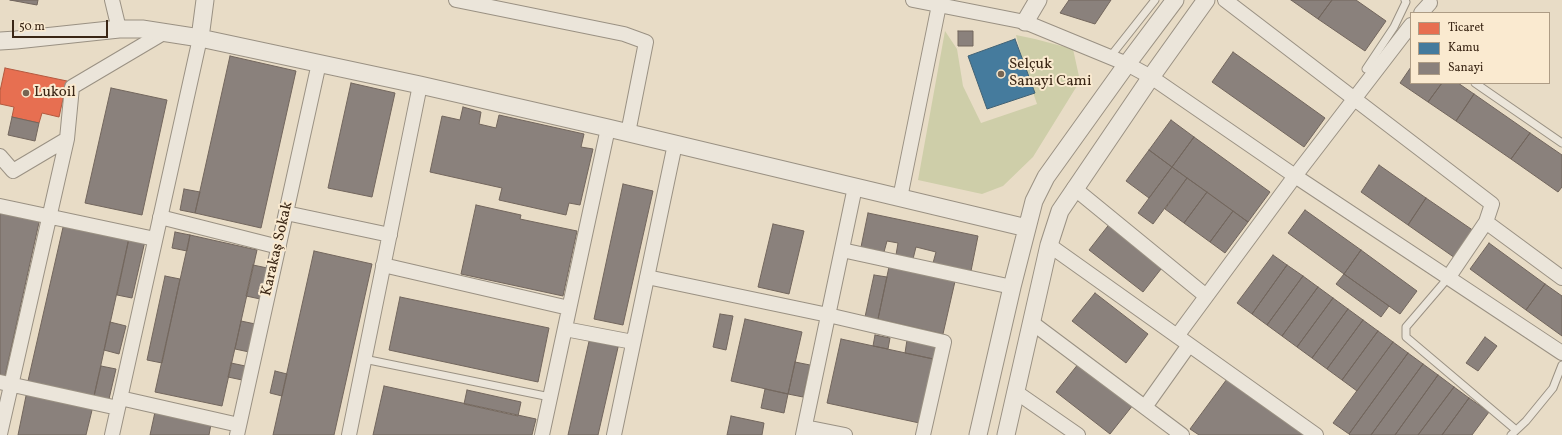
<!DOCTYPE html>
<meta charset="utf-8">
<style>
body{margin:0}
#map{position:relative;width:1562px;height:435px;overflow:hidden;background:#e8dcc6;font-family:Vollkorn,serif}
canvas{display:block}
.legend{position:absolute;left:1410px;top:12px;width:140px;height:72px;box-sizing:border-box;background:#faead0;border:1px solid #ad9c85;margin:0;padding:5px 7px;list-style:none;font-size:12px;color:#3a2615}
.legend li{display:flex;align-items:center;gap:8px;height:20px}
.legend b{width:20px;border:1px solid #ad9c85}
.scale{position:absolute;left:12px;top:20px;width:96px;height:18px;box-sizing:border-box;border:2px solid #3a2615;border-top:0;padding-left:5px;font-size:12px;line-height:14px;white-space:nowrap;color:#3a2615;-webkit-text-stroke:3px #faead0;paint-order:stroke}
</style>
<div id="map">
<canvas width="1562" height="435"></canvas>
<ul class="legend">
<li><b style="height:11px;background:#e76f51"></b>Ticaret</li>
<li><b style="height:11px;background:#457b9d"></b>Kamu</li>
<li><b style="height:11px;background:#8a817c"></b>Sanayi</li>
</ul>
<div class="scale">50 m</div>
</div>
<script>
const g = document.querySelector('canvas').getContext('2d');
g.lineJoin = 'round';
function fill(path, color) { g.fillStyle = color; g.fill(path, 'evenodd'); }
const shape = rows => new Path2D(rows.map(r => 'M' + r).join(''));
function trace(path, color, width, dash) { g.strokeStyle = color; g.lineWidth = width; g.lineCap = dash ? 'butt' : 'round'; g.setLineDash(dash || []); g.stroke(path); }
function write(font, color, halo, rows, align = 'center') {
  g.font = font + ' Vollkorn,serif'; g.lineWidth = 4; g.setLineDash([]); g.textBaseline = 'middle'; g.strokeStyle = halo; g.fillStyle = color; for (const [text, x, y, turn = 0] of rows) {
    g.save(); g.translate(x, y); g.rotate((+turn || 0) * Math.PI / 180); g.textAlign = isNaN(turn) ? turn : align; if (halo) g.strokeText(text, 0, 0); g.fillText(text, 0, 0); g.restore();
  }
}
fill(shape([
 [945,31,957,49,963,86,981,123,1037,104,1024,66,1016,35,1035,39,1073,49,1080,81,1033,157,1003,186,982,194,918,180]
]), '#cecea9');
const shops = shape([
 [5,68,67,81,59,117,42,113,39,123,12,117,14,107,0,104,0,91,5,68]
]);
fill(shops, '#e76f51');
trace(shops, '#b3593f', 1);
const public = shape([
 [1015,39,1035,93,987,109,968,56,1015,39]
]);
fill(public, '#457b9d');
trace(public, '#426274', 1);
const industry = shape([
 [10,0,38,0,37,5,10,0],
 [1069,0,1111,0,1095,24,1060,13,1069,0],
 [1291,0,1332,0,1318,19,1291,0],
 [1332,0,1356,0,1386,21,1365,51,1318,19,1332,0],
 [958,31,973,31,973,46,958,46,958,31],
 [1233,52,1325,118,1304,147,1212,82,1233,52],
 [230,56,296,71,261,228,195,213,230,56],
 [1411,67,1411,83,1442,83,1428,102,1400,83,1411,67],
 [351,83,395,93,372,197,328,188,351,83],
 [1442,83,1458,83,1474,94,1456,121,1428,102,1442,83],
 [111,88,167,100,142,215,85,203,111,88],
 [1474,94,1530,133,1511,159,1456,121,1474,94],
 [463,107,481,112,479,124,496,128,499,115,584,134,581,147,593,149,580,205,569,203,566,215,499,200,502,188,430,172,442,116,460,120,463,107],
 [12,117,39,123,35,141,8,135,12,117],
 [1171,120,1194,137,1172,167,1149,150,1171,120],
 [1530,133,1562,155,1562,187,1558,192,1511,159,1530,133],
 [1194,137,1270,192,1248,222,1172,167,1194,137],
 [1149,150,1172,167,1149,198,1126,181,1149,150],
 [1379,165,1426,198,1408,225,1361,192,1379,165],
 [1172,167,1187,178,1153,224,1138,213,1172,167],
 [1187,178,1207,192,1184,223,1165,209,1187,178],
 [623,184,653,191,623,325,594,319,623,184],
 [184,189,200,192,195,213,180,210,184,189],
 [1207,192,1233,211,1210,242,1184,223,1207,192],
 [1426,198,1474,231,1455,258,1408,225,1426,198],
 [476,205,521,215,520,219,577,231,563,296,461,274,476,205],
 [0,209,40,218,5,376,0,375,0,209],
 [1305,210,1361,250,1344,274,1288,233,1305,210],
 [1233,211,1248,222,1225,253,1210,242,1233,211],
 [868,213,978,236,971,271,933,263,936,252,916,247,913,259,896,255,898,243,887,241,884,252,861,247,868,213],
 [1111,222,1165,264,1143,292,1089,250,1111,222],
 [64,223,129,238,94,396,28,381,64,223],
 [773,224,804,231,789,294,758,287,773,224],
 [175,232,190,235,187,251,172,248,175,232],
 [190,235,257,250,222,406,155,392,190,235],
 [129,238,145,241,132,298,117,295,129,238],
 [1489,243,1545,284,1526,310,1470,269,1489,243],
 [1361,250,1417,291,1400,314,1344,274,1361,250],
 [314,251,372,264,334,435,273,435,314,251],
 [1273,255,1287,265,1252,314,1237,303,1273,255],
 [890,262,956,277,943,334,878,319,890,262],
 [253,265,272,269,265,300,246,296,253,265],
 [1287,265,1303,276,1267,325,1252,314,1287,265],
 [1344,274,1389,306,1381,317,1336,284,1344,274],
 [874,275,887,277,878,319,865,317,874,275],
 [165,276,180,279,162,363,147,360,165,276],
 [1303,276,1318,287,1282,336,1267,325,1303,276],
 [1545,284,1562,296,1562,336,1526,310,1545,284],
 [1318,287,1333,298,1297,347,1282,336,1318,287],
 [1095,293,1148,334,1126,363,1072,321,1095,293],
 [400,297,549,328,538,382,389,350,400,297],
 [1333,298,1348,309,1312,358,1297,347,1333,298],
 [1348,309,1363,320,1327,369,1312,358,1348,309],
 [720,314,733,316,726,350,713,347,720,314],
 [745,319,802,332,788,394,731,381,745,319],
 [1363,320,1378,331,1342,380,1327,369,1363,320],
 [241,321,260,325,254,353,235,349,241,321],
 [110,322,126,326,119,354,104,350,110,322],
 [1378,331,1393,342,1357,391,1342,380,1378,331],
 [875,335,890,338,888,349,873,346,875,335],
 [590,337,619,343,598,435,568,435,590,337],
 [1485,337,1497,346,1478,371,1466,363,1485,337],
 [841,339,938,360,924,424,827,403,841,339],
 [907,340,941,347,938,360,905,353,907,340],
 [1393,342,1408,353,1349,434,1333,423,1393,342],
 [1408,353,1423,364,1371,435,1350,435,1349,434,1408,353],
 [795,362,810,365,803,397,788,394,795,362],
 [231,363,250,367,247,381,228,377,231,363],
 [1079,363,1133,405,1110,434,1056,392,1079,363],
 [1423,364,1438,375,1395,435,1371,435,1423,364],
 [101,366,116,369,109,399,94,396,101,366],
 [275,371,287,374,282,396,270,393,275,371],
 [1438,375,1454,387,1418,435,1395,435,1438,375],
 [1227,379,1304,435,1199,435,1190,429,1227,379],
 [384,386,536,419,532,435,373,435,384,386],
 [1454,387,1469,398,1442,435,1418,435,1454,387],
 [765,389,788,394,784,413,761,408,765,389],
 [467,390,521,402,518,416,464,404,467,390],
 [27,391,93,406,86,435,18,435,27,391],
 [1469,398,1489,412,1472,435,1442,435,1469,398],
 [155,412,211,424,209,435,150,435,155,412],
 [731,416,764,423,762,435,727,435,731,416]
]);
fill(industry, '#8a817c');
trace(industry, '#72665d', 1);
const service = shape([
 [1110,57,1155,0],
 [1366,69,1394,27,1406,2,1405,0],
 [1475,83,1562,143],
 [1448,278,1406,327,1406,337,1516,430],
 [364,359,550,397],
 [1511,435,1526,421,1553,388,1562,365]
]);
const minor = shape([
 [112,0,119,29],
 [456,0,624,34,646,42,628,133],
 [913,0,1025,22,1127,64,1151,77,1295,176,1411,25],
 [1225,0,1492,204,1486,222,1562,278],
 [1421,13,1430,3],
 [0,156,13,171,67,139,72,87,165,32],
 [1074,188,1206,296],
 [900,198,939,5],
 [0,206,155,239],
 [286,213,390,235],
 [160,217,279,247],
 [1049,245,1316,435],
 [842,250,1012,287],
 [383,265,569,308],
 [647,277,828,315,944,342,923,435],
 [1448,278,1486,222],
 [1031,322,1182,435],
 [565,329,633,342],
 [1177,336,1295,176,1562,353],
 [0,382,118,408],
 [1016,392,1078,435],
 [120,398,239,425],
 [1145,407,1189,345],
 [805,427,845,435],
 [0,434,67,139],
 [112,435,200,38],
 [237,435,319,63],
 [349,435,420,85],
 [542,435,608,128],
 [614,435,675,144],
 [803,435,855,187]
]);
const tertiary = shape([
 [1025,22,1038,0],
 [200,38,205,0],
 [0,41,16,40,119,29,142,29,200,38,420,85,608,128,1027,228],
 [978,435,1012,287,1034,201,1046,177,1127,64,1175,0],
 [1006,435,1049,245,1060,211,1151,77,1206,0]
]);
trace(service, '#9a9183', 9);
trace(minor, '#9a9183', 16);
trace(tertiary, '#9a9183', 19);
trace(service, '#ebe5da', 7);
trace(minor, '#ebe5da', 14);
trace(tertiary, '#ebe5da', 17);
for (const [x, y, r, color] of [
 [1001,74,4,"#776653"],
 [26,93,4,"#776653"]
]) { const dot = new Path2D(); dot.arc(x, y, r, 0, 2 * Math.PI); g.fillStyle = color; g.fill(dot); trace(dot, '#faead0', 1.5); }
write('15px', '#3a2615', '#faead0', [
 ["Selçuk",1009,65],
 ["Sanayi Cami",1009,82],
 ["Lukoil",34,93]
], 'left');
write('15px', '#3a2615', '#faead0', [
 ["Karakaş Sokak",278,249,-77]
]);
</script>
